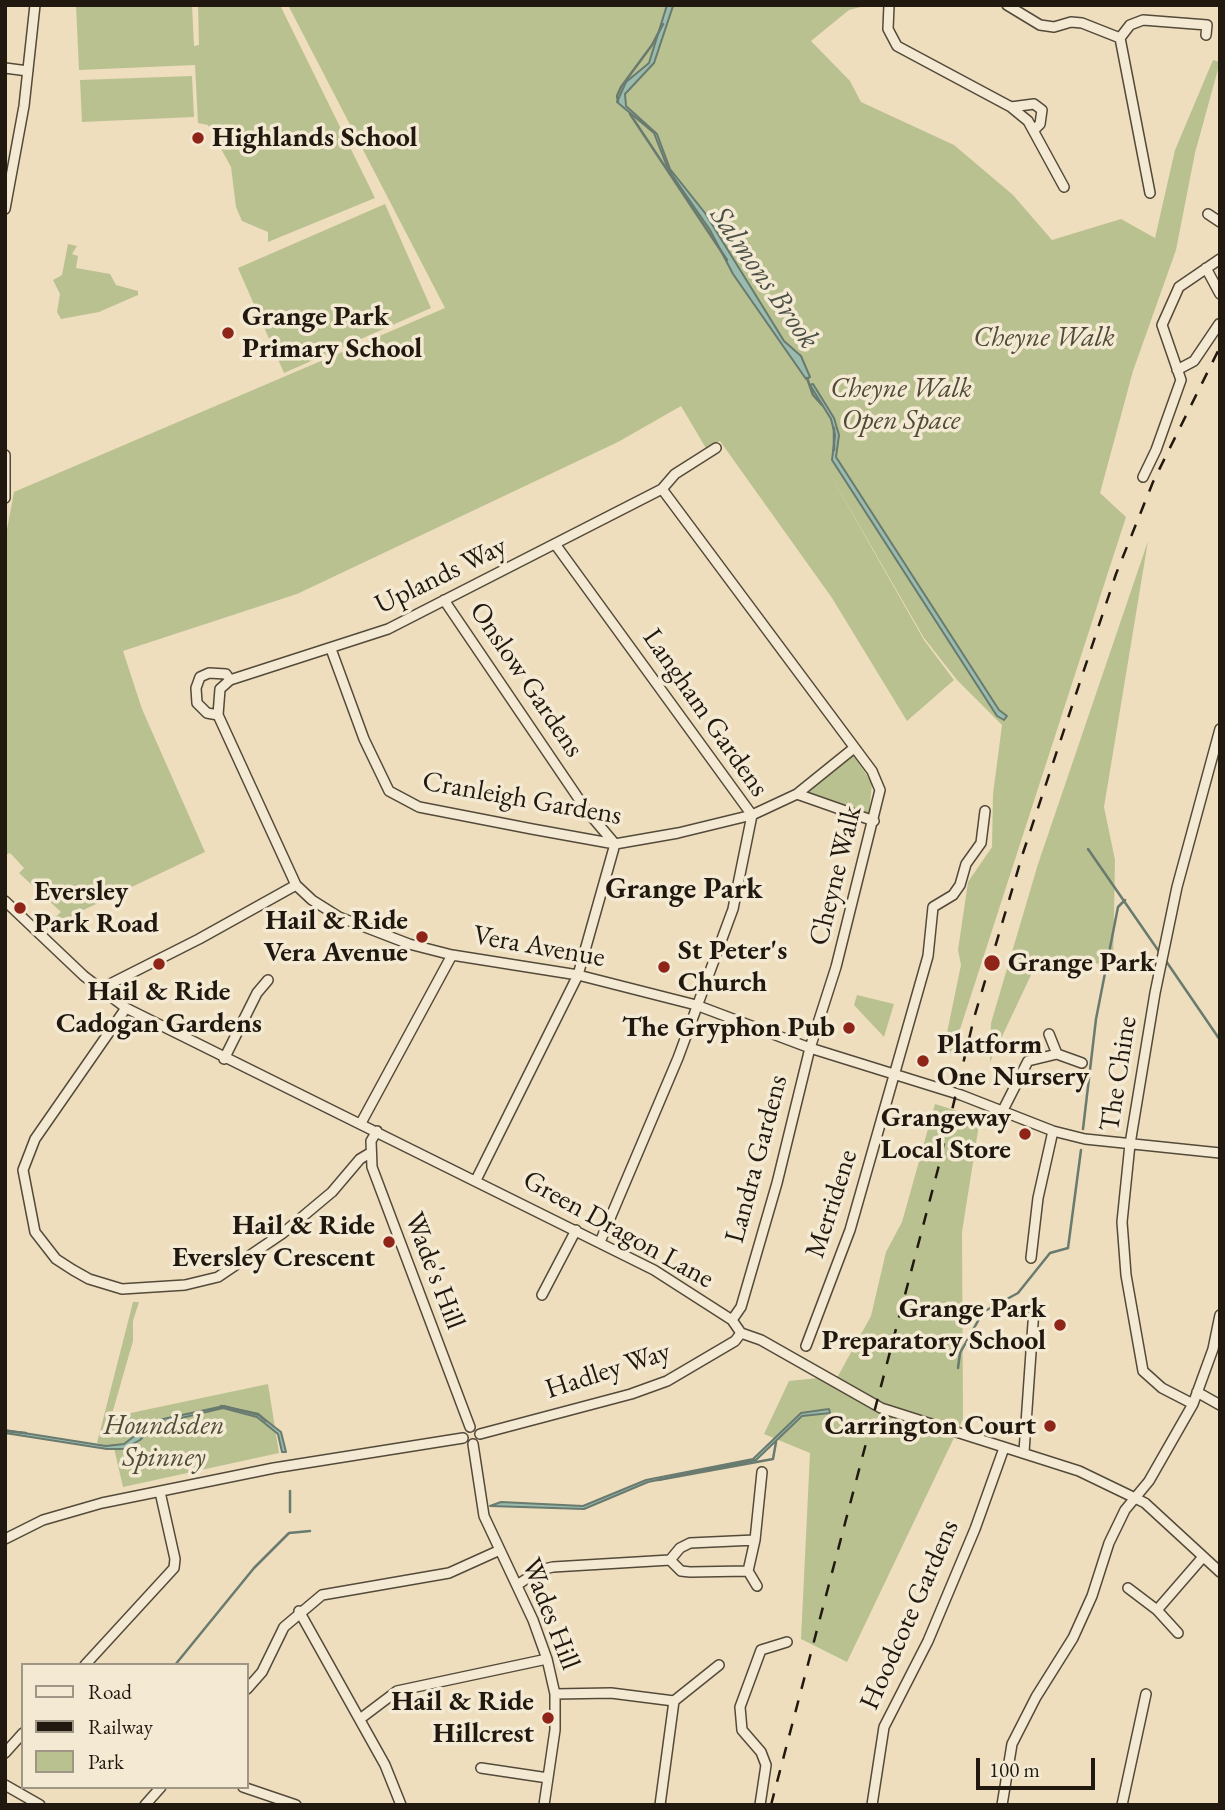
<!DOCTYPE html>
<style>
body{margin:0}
#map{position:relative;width:1225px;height:1810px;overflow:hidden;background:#eedebd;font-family:"EB Garamond",serif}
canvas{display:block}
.frame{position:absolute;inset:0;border:7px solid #21180f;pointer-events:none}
.legend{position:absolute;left:21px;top:1663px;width:228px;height:126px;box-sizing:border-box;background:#f4ead4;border:2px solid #a09685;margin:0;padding:9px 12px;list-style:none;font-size:21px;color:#21180f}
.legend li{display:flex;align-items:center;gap:14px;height:35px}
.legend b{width:35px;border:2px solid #a09685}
.scale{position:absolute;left:976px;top:1758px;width:119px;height:32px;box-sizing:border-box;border:4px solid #21180f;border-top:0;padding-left:9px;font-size:21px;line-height:24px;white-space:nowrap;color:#21180f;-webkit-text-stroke:5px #f4ead4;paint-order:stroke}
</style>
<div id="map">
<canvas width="1225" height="1810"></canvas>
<div class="frame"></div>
<ul class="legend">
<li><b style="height:9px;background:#f4ead4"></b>Road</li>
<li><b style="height:9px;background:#21180f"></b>Railway</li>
<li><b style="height:19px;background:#bac190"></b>Park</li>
</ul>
<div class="scale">100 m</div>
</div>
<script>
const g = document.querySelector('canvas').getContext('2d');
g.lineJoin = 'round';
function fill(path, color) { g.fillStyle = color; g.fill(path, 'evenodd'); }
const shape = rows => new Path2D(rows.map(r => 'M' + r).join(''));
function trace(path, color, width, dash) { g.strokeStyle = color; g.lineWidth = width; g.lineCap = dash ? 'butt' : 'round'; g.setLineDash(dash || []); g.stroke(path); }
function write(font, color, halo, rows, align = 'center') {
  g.font = font + ' "EB Garamond",serif'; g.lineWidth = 7; g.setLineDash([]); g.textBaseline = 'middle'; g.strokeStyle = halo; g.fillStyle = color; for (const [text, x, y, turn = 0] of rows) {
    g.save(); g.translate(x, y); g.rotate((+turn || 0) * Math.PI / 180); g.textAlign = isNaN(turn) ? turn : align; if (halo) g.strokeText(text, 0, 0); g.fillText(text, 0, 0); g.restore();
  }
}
fill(shape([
 [76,5,192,5,194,46,199,45,198,5,280,5,375,198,268,242,268,232,242,221,236,207,231,167,208,125,198,123,195,65,79,70],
 [288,5,869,5,849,10,811,41,850,81,861,102,954,145,1013,195,1052,240,1121,219,1155,238,1175,150,1213,60,1220,62,1195,153,1176,250,1133,371,1100,493,1126,517,952,1054,943,1052,961,965,958,950,968,882,992,847,993,794,1002,725,957,680,924,638,827,469,924,640,954,680,907,721,832,598,720,441,707,450,681,406,618,442,297,594,123,651,142,709,205,852,73,915,75,918,53,934,45,927,61,912,19,873,24,868,13,856,10,853,5,855,5,540,14,492,445,308],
 [192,76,194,117,82,122,80,80],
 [385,204,431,308,284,373,238,268],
 [68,244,77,246,72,254,78,256,76,268,110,274,116,285,138,291,138,295,99,312,61,319,57,312,60,294,53,280,62,275],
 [1148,541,1104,807,1115,860,1113,965,1039,958,990,1062,991,1023,1038,864],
 [853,755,872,783,869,815,813,797,808,792,809,787],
 [857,995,894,1004,884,1037,854,1005],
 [935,1104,980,1118,962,1232,963,1419,847,1662,801,1639,810,1453,764,1434,789,1381,838,1376,871,1316,886,1252,902,1222],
 [133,1302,139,1302,133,1321,133,1341,112,1414,121,1415,268,1384,279,1453,123,1487,114,1448,97,1443]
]), '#bac190');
const water = shape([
 [667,5,673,6,654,63,625,94,626,106,657,134,670,169,705,213,784,341,801,356,810,377,806,379,733,274,710,230,668,169,654,133,617,102,626,82,649,63,667,5],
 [813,384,834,418,839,435,836,457,999,710,1007,716,1004,720,997,716,832,460,835,435,831,419,810,385,813,384],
 [224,1406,259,1415,281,1432,286,1452,282,1452,278,1434,257,1417,223,1408,156,1424,140,1440,124,1449,107,1449,5,1433,5,1430,106,1446,124,1444,154,1421,224,1406],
 [829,1409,830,1413,802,1416,756,1460,648,1482,584,1509,490,1506,501,1502,583,1506,646,1480,753,1459,801,1413,829,1409]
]);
fill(water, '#99bcaf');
trace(water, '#697a6f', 2);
trace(shape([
 [618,101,617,96,621,87,652,45,663,24],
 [630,114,727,260],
 [807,378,813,395,822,405],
 [834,450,834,428],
 [1088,849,1160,953],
 [1166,961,1220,1040],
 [1083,1129,1096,1019,1118,907,1125,900],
 [958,1368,960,1353,983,1312,1018,1293,1050,1253,1068,1248,1081,1150],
 [221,1406,258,1414,266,1421],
 [5,1431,26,1433],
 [658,1480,773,1459,776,1442],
 [290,1491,290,1512],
 [175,1665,254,1568,289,1533,310,1531]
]), '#697a6f', 2.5);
const minor = shape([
 [889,5,888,29,897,46,1011,107,1028,121,1064,187],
 [1007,5,1040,25,1054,27,1071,22,1082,23,1120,38],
 [1120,38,1150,193],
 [1120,38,1130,25,1143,20,1207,25,1206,35],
 [5,68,28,71],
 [1011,107,1034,104,1042,110,1040,124,1034,130],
 [5,209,24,106,35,5],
 [1208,214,1220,222],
 [1206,268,1220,294],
 [1177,370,1194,361,1219,324],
 [716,448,675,474,662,489,388,629,230,680,220,689,218,715,296,885,312,900,339,917,409,944,452,955,578,975,696,1005,810,1048,961,1095,1053,1131,1085,1139,1220,1153],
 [5,455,5,498],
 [1143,477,1156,450,1181,380,1162,325,1179,287,1220,259],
 [662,489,872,771,880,790,836,967,810,1048,777,1183,741,1307,732,1320],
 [555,544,752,815,733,909,678,1058,600,1242],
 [444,600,587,811,615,844,578,975,476,1180],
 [331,649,364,739,389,791,419,807,532,829,615,844,678,833,752,815,797,794,854,748],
 [218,715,207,713,197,703,196,688,200,677,209,673,226,674,230,680],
 [797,794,874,821],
 [5,901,84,976,126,1008,654,1270,732,1320,741,1333,761,1340,881,1408,1079,1471,1135,1498,1145,1503,1220,1572],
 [100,989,199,939,296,885],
 [126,1008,35,1139,23,1170,35,1232,56,1259,73,1270,89,1279,122,1289,185,1285,218,1277,283,1233,332,1192,360,1159,370,1153],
 [1049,1034,1057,1054],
 [224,1059,257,993,268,980],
 [1002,1112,1028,1061,1057,1054,1082,1063],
 [361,1123,452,955],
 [377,1131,371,1141,372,1167,470,1427],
 [1031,1258,1038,1198,1053,1131],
 [542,1295,576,1230],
 [806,1346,850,1230,928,956,933,907,953,895,960,885,966,864,981,843,985,811],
 [1197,1392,1220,1405],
 [1193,1404,1162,1388,1143,1371,1126,1275,1122,1222,1130,1144,1155,993,1177,887,1220,729],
 [480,1434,631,1394,667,1381,735,1341,741,1333],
 [473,1444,484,1516,533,1620,547,1659,555,1694,555,1730,544,1805],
 [1024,1452,1034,1309],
 [5,1539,43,1520,102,1503,274,1468,463,1438],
 [755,1540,762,1472],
 [748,1571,757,1586],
 [517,1585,540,1570,553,1567,670,1560,681,1571,690,1572,748,1571,755,1540,690,1543,680,1548,670,1560],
 [1128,1588,1157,1610,1178,1633],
 [1157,1610,1203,1557],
 [299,1611,385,1765,401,1805],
 [85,1665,174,1568,175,1559,160,1492],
 [247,1689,262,1672,284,1627,322,1595,449,1573,500,1550],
 [555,1694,611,1693,674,1701,719,1665],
 [360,1719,397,1691,547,1659],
 [5,1753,23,1733],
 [481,1768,548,1778],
 [5,1785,40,1805],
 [243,1787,296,1805],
 [145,1805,161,1787],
 [660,1805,674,1701],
 [760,1805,766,1765,761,1752,742,1730,740,1707,761,1650,787,1642],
 [872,1805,884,1727,928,1641,975,1529,1004,1448],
 [1002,1805,1012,1744,1036,1697,1073,1638,1092,1596,1109,1543,1125,1510,1149,1481,1193,1404,1213,1349,1220,1315],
 [1122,1805,1146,1694]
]);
trace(minor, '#544a3a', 12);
trace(minor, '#f4ead4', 9);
trace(shape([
 [771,1805,938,1169,974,1018,1023,853,1116,574,1153,482,1220,347]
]), '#21180f', 2.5, [12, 12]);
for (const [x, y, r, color] of [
 [198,138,7,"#8f2418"],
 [228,333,7,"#8f2418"],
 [20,908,7,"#8f2418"],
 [422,937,7,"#8f2418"],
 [992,963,9,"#8f2418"],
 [159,964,7,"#8f2418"],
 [664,967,7,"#8f2418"],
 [849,1028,7,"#8f2418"],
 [923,1061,7,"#8f2418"],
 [1025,1134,7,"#8f2418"],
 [389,1242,7,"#8f2418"],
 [1060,1325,7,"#8f2418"],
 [1050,1426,7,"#8f2418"],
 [548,1718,7,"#8f2418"]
]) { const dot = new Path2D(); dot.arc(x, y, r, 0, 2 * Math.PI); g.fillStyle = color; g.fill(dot); trace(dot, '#f4ead4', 2.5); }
write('bold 28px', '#21180f', '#f4ead4', [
 ["Highlands School",212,138,"left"],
 ["Grange Park",242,317,"left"],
 ["Primary School",242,349,"left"],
 ["Eversley",34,892,"left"],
 ["Park Road",34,924,"left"],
 ["Hail & Ride",408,921],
 ["Vera Avenue",408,953],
 ["St Peter's",678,951,"left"],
 ["Church",678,983,"left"],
 ["Grange Park",1008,963,"left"],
 ["Hail & Ride",159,992,"center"],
 ["Cadogan Gardens",159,1024,"center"],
 ["The Gryphon Pub",835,1028],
 ["Platform",937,1045,"left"],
 ["One Nursery",937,1077,"left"],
 ["Grangeway",1011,1118],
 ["Local Store",1011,1150],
 ["Hail & Ride",375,1226],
 ["Eversley Crescent",375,1258],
 ["Grange Park",1046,1309],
 ["Preparatory School",1046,1341],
 ["Carrington Court",1036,1426],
 ["Hail & Ride",534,1702],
 ["Hillcrest",534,1734]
], 'right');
write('italic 28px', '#4f4b36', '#f4ead4', [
 ["Cheyne Walk",1044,338],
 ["Cheyne Walk",901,389],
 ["Open Space",901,421],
 ["Houndsden",164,1426],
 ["Spinney",164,1458]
]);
write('28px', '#21180f', '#f4ead4', [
 ["Uplands Way",441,576,-26],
 ["Onslow Gardens",526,680,56],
 ["Langham Gardens",705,713,55],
 ["Cranleigh Gardens",522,799,10],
 ["Cheyne Walk",836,876,-76],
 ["Vera Avenue",539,947,10],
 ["The Chine",1119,1074,-81],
 ["Landra Gardens",757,1159,-75],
 ["Merridene",832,1204,-72],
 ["Green Dragon Lane",618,1230,29],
 ["Wade's Hill",434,1271,69],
 ["Hadley Way",608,1371,-18],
 ["Wades Hill",550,1614,69],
 ["Hoodcote Gardens",910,1615,-66]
]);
write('italic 30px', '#4b5147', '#f4ead4', [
 ["Salmons Brook",764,278,55]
]);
write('bold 30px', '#21180f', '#f4ead4', [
 ["Grange Park",684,890]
]);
</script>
